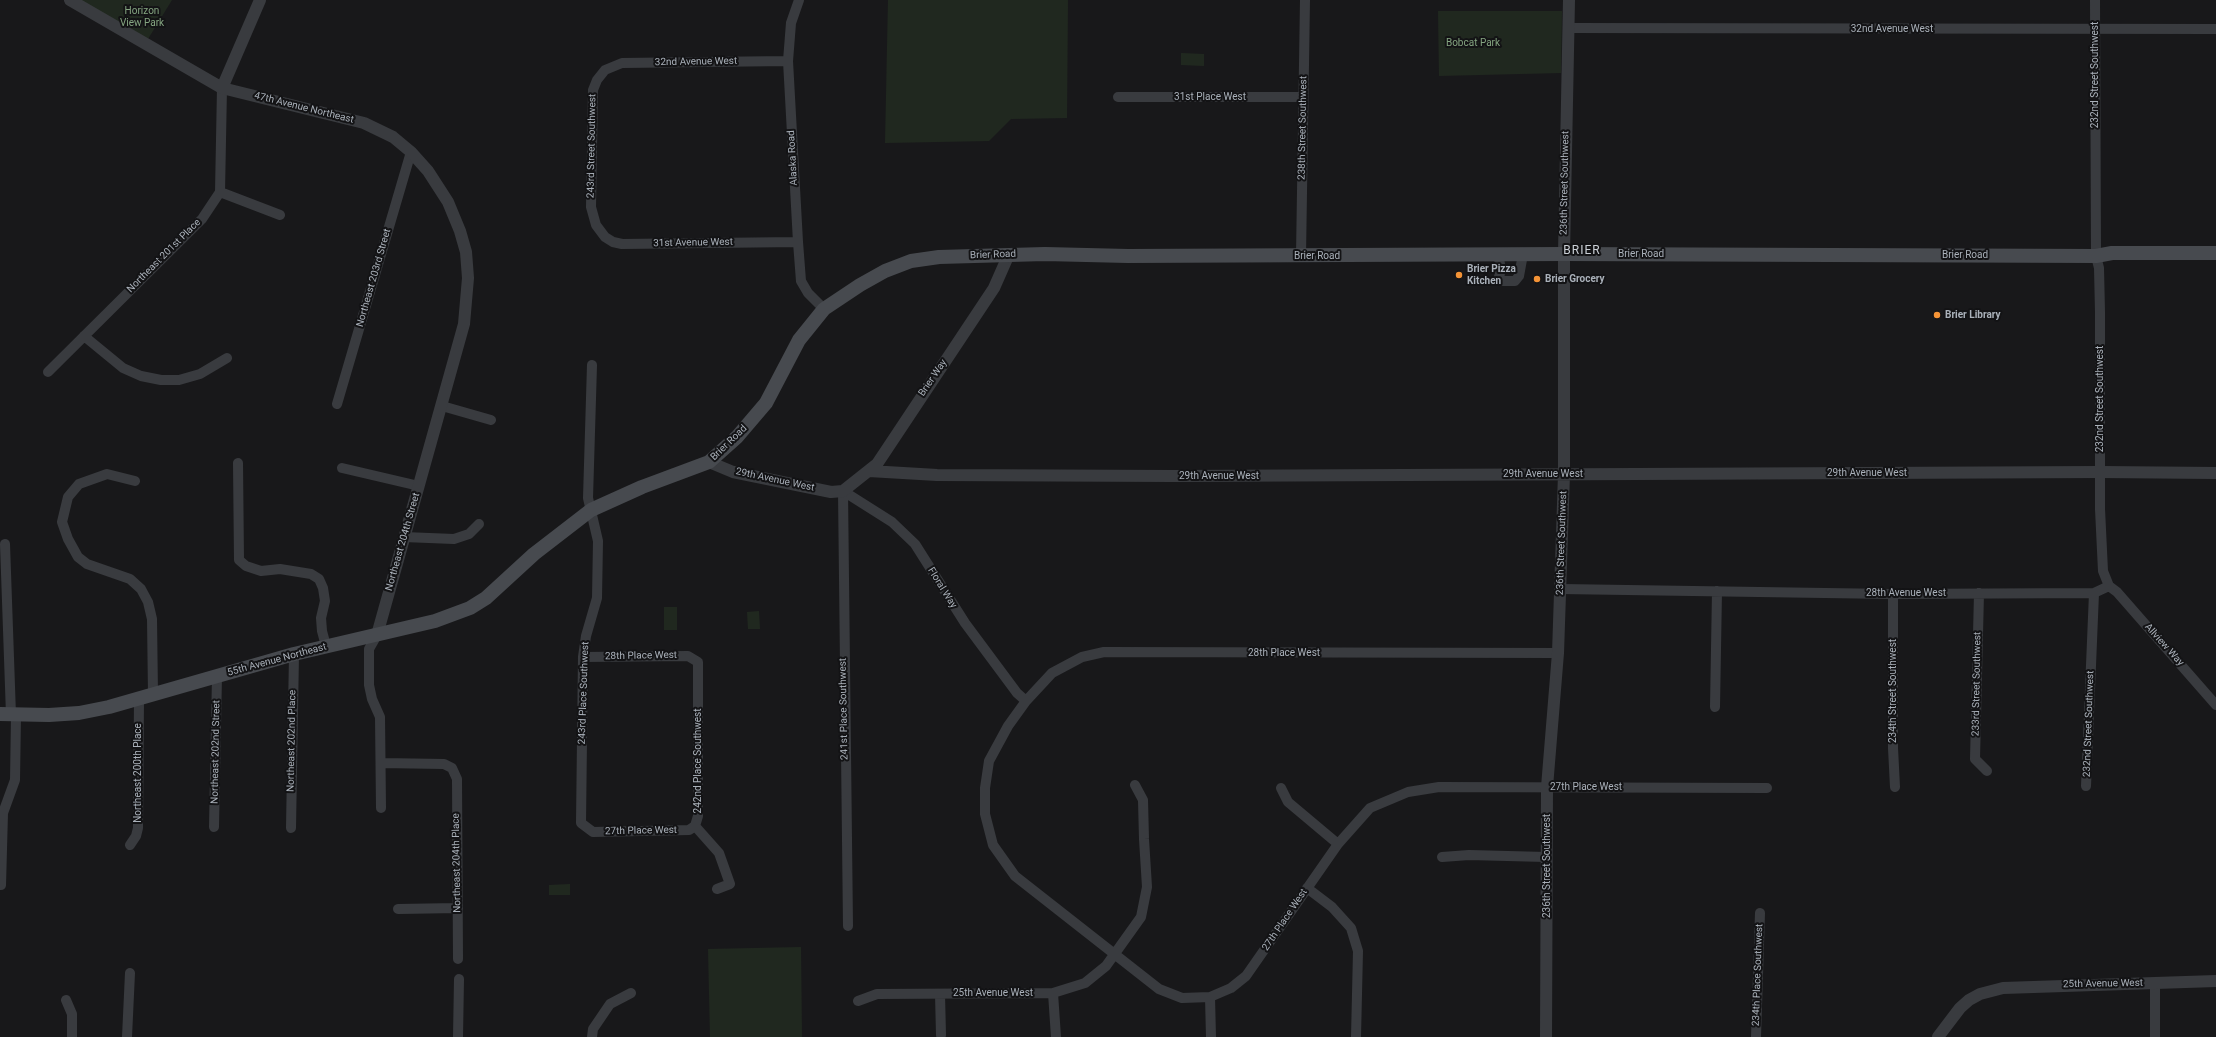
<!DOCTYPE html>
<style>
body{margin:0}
canvas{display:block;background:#18181a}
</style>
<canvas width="2216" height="1037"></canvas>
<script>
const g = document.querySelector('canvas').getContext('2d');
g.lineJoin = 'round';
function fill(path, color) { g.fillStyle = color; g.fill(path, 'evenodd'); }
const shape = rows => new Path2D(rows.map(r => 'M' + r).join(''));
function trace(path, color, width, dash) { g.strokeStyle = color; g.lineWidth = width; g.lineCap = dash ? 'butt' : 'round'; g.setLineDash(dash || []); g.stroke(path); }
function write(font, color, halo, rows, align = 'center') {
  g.font = font + ' Roboto,sans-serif'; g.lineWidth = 4; g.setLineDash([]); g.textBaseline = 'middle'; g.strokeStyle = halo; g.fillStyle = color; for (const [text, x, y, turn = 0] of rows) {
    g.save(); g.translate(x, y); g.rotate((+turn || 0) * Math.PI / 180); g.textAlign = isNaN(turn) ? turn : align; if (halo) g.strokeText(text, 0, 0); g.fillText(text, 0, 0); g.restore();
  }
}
fill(shape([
 [78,0,172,0,148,39],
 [888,0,1068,0,1067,118,1011,119,989,141,885,143],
 [1438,11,1562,11,1561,73,1439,76],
 [1181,53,1204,54,1204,66,1181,65],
 [664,607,677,607,677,630,664,630],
 [759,611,760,629,748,629,747,612],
 [570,884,570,895,549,895,549,885],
 [801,947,802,1037,710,1037,708,949]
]), '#20281f');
trace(shape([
 [799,0,791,23,788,61,798,242,801,281,808,293,824,309],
 [1568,28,2216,29],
 [788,61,622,63,605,70,597,80,593,90,591,207,596,225,605,237,613,242,622,244,798,242],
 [1118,97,1303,97],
 [220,192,280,215],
 [1498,254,1501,269,1499,277,1503,281,1515,281,1519,276,1523,254],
 [1301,256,1305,0],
 [84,336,123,368,141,376,161,380,179,380,200,374,227,358],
 [592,365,588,498,598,541,597,598,586,636,583,657,581,823,593,832,689,830,695,826],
 [48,372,202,219,220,192,222,88],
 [337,404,411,152],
 [442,406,491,420],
 [238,463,239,560,246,566,261,571,280,569,311,574,319,579,323,588,325,601,321,618,322,631,326,646],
 [342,468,419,486],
 [135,481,107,474,79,484,68,497,62,522,68,539,78,557,87,564,130,579,141,589,148,602,152,619,153,694],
 [843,491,848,926],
 [843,491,892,522,915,544,965,623,1017,693,1026,701],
 [404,537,454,539,469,534,479,524],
 [5,544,11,715],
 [2109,586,2117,592,2216,705],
 [1561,589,1891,594,2094,593],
 [1979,593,1975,759,1987,771],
 [1893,594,1893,748,1895,787],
 [377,635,369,649,369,685,372,699,380,717,381,808],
 [1558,653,1104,652,1082,657,1052,673,1026,701,1008,726,989,761,985,788,985,814,993,845,1015,876,1159,989,1182,998,1210,997,1231,988,1246,976,1338,844,1370,808,1408,792,1439,787,1767,788],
 [583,657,688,656,698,662,698,816,695,826],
 [1715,707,1717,591],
 [381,763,444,764,452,768,457,779,458,959],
 [2086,786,2094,593,2109,586,2103,571,2100,509,2100,312,2099,268,2096,256,2095,0],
 [1281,788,1288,802,1338,844],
 [695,826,719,853,730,884,717,889],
 [214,827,217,676],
 [291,828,294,654],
 [130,845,136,836,138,828,139,699],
 [1442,857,1469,855,1546,857],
 [1,885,3,813,15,780,16,715],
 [1307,888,1332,907,1351,928,1358,951,1356,1037],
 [398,909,458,908],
 [1053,993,1056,1037],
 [940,994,941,1035],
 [1210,997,1211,1037],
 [66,1000,72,1014,72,1037],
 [858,1001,877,994,1053,993,1085,983,1106,966,1141,917,1147,887,1144,839,1143,800,1135,785],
 [127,1037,130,973],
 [458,1037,459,979],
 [592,1037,593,1029,610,1004,631,993],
 [1756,1037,1760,913],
 [2155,1037,2155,983]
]), '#393b3f', 10);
trace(shape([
 [70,0,222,88,364,123,393,137,411,152,428,171,448,202,460,231,466,252,468,278,464,324,377,635],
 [222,88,260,0],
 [709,462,733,472,831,492,843,491,877,464,994,288,1009,254],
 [869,471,937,475,1173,476,2101,472,2216,473],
 [1546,1037,1547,787,1558,653,1564,474,1564,254,1569,0],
 [1938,1037,1960,1008,1969,1000,1980,994,2003,988,2216,981]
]), '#393b3f', 12);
trace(shape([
 [0,714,49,715,79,713,109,707,294,654,435,621,470,608,486,598,534,554,591,510,642,487,709,462,737,437,766,403,799,340,824,309,860,285,885,271,911,261,939,257,1045,254,1128,256,1564,254,2096,256,2112,253,2216,253]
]), '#474a4f', 14);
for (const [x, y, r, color] of [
 [1459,275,4,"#f49336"],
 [1537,279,4,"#f49336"],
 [1937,315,4,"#f49336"]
]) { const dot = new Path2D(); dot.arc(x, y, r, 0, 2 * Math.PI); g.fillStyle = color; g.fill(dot); trace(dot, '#131315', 1.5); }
write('10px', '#85a581', '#131315', [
 ["Horizon",142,11],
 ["View Park",142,23],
 ["Bobcat Park",1473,43]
]);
write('10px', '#aab1ba', '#131315', [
 ["32nd Avenue West",1892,29],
 ["32nd Avenue West",696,62,-1],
 ["232nd Street Southwest",2095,75,-90],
 ["31st Place West",1210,97],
 ["47th Avenue Northeast",304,108,14],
 ["238th Street Southwest",1303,128,-89],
 ["243rd Street Southwest",592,146,-89],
 ["Alaska Road",793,158,-93],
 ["236th Street Southwest",1565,183,-89],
 ["31st Avenue West",693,243,-1],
 ["Brier Road",1641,254],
 ["Brier Road",993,255,-2],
 ["Brier Road",1965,255],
 ["Northeast 201st Place",164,256,-45],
 ["Brier Road",1317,256],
 ["Northeast 203rd Street",374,278,-74],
 ["Brier Way",933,378,-56],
 ["232nd Street Southwest",2100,399,-90],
 ["Brier Road",729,443,-44],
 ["29th Avenue West",1867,473],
 ["29th Avenue West",1543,474],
 ["29th Avenue West",1219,476],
 ["29th Avenue West",775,480,12],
 ["Northeast 204th Street",403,542,-74],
 ["236th Street Southwest",1562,543,-88],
 ["Floral Way",942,588,58],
 ["28th Avenue West",1906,593],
 ["Allview Way",2164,645,48],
 ["28th Place West",1284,653],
 ["28th Place West",641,656,-1],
 ["55th Avenue Northeast",277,660,-15],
 ["233rd Street Southwest",1977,684,-89],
 ["234th Street Southwest",1893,691,-90],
 ["243rd Place Southwest",584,693,-88],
 ["241st Place Southwest",844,709,-91],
 ["232nd Street Southwest",2089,724,-88],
 ["Northeast 202nd Place",292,741,-89],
 ["Northeast 202nd Street",216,752,-89],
 ["242nd Place Southwest",698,761,-90],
 ["Northeast 200th Place",138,773,-90],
 ["27th Place West",1586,787],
 ["27th Place West",641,831,-1],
 ["Northeast 204th Place",457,863,-91],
 ["236th Street Southwest",1547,866,-90],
 ["27th Place West",1285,920,-56],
 ["234th Place Southwest",1758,975,-88],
 ["25th Avenue West",2103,984,-1],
 ["25th Avenue West",993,993]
]);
write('bold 10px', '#aab1ba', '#131315', [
 ["Brier Pizza",1467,269],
 ["Kitchen",1467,281],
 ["Brier Grocery",1545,279],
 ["Brier Library",1945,315]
], 'left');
g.letterSpacing = '1px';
write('12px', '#cbd0d6', '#131315', [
 ["BRIER",1582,251]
]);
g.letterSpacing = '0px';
</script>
